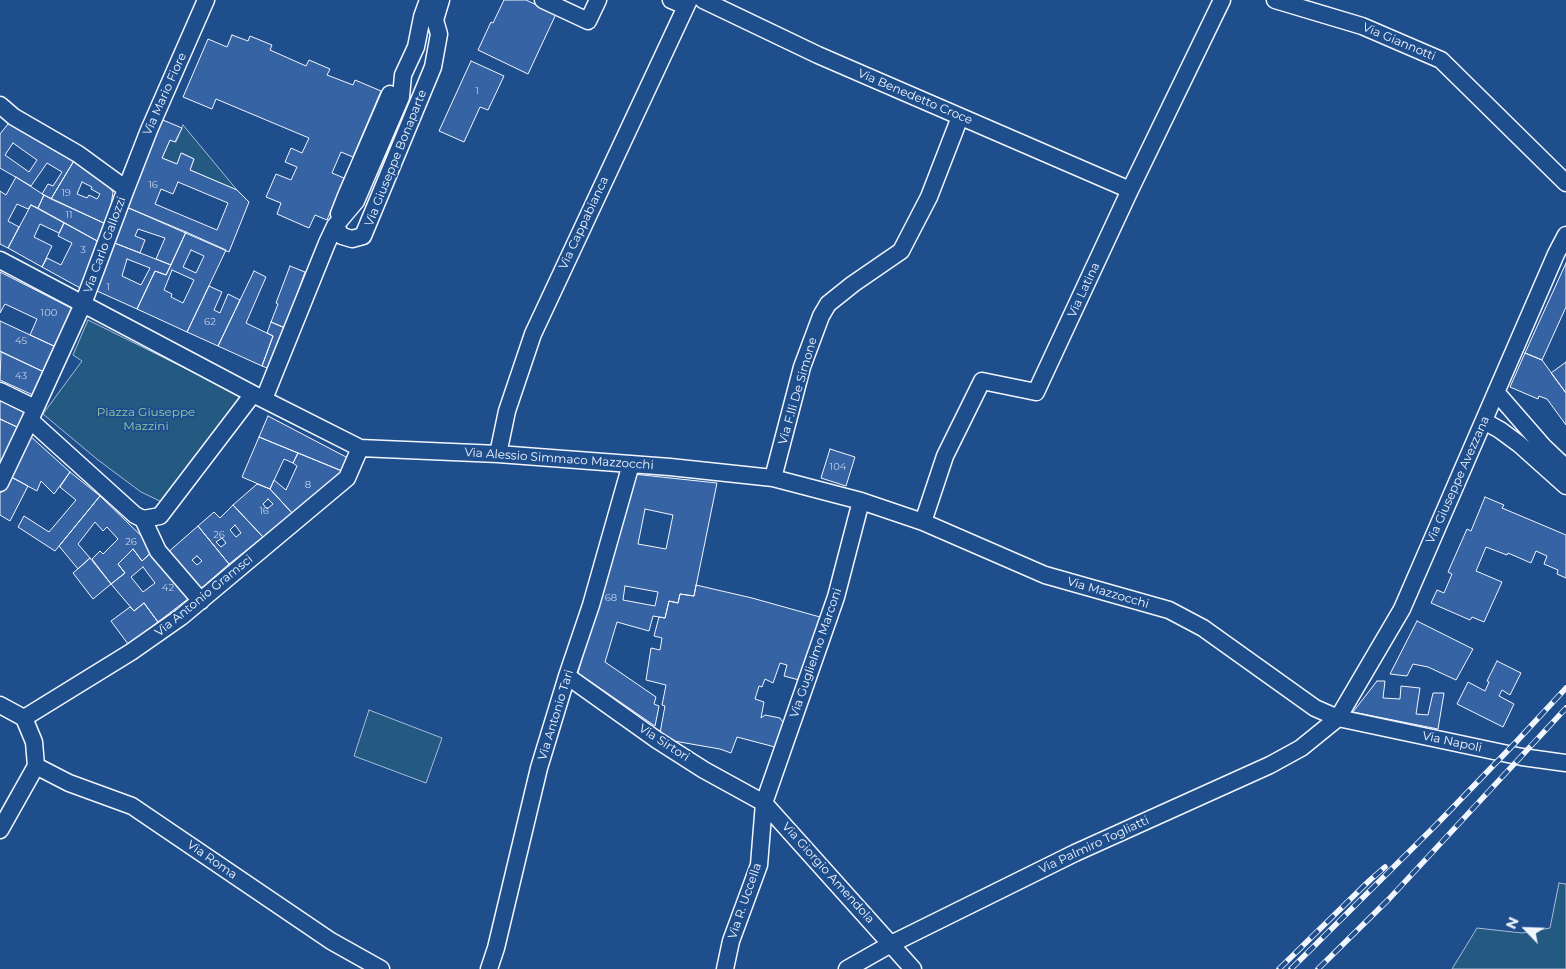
<!DOCTYPE html>
<style>
body{margin:0}
#map{position:relative;width:1566px;height:969px;overflow:hidden;background:#1f4e8c;font-family:Montserrat,sans-serif}
canvas{display:block}
.north{position:absolute;left:1501px;top:904px;width:50px;height:50px;-webkit-text-stroke:4px #1f4e8c;paint-order:stroke;rotate:294deg;font-size:14px;font-weight:700;line-height:20px;text-align:center;color:#f2f6ff}
.north::after{content:'';display:block;margin:auto;width:18px;height:22px;background:#f2f6ff;clip-path:polygon(50% 0,100% 100%,50% 72%,0 100%)}
</style>
<div id="map">
<canvas width="1566" height="969"></canvas>
<div class="north">N</div>
</div>
<script>
const g = document.querySelector('canvas').getContext('2d');
g.lineJoin = 'round';
function fill(path, color) { g.fillStyle = color; g.fill(path, 'evenodd'); }
const shape = rows => new Path2D(rows.map(r => 'M' + r).join(''));
function trace(path, color, width, dash) { g.strokeStyle = color; g.lineWidth = width; g.lineCap = dash ? 'butt' : 'round'; g.setLineDash(dash || []); g.stroke(path); }
function write(font, color, halo, rows, align = 'center') {
  g.font = font + ' Montserrat,sans-serif'; g.lineWidth = 4; g.setLineDash([]); g.textBaseline = 'middle'; g.strokeStyle = halo; g.fillStyle = color; for (const [text, x, y, turn = 0] of rows) {
    g.save(); g.translate(x, y); g.rotate((+turn || 0) * Math.PI / 180); g.textAlign = isNaN(turn) ? turn : align; if (halo) g.strokeText(text, 0, 0); g.fillText(text, 0, 0); g.restore();
  }
}
const green = shape([
 [183,125,237,190,190,170,194,159,182,153,177,164,162,158,170,140,176,142,183,125],
 [88,320,241,396,164,503,141,492,98,460,43,414,82,361,73,355,88,320],
 [369,710,442,738,426,783,354,756,369,710],
 [1559,883,1566,884,1566,969,1452,969,1477,928,1522,933,1550,928,1559,883]
]);
fill(green, '#245a82');
trace(green, '#a8bbd7', 1);
const building = shape([
 [504,0,526,0,556,14,528,74,478,50,491,22,493,23,504,0],
 [232,35,248,41,250,36,272,45,270,50,306,66,309,60,330,69,327,75,353,85,355,80,381,91,353,157,341,152,332,173,344,178,327,220,315,215,309,228,277,214,281,203,266,197,276,174,291,180,297,167,285,162,291,148,302,153,309,138,216,99,212,109,183,97,208,39,227,47,232,35],
 [471,61,504,76,488,110,480,107,464,142,439,131,471,61],
 [158,118,182,128,175,142,170,140,162,158,177,164,181,153,194,159,190,170,237,190,249,202,229,252,124,206,158,118],
 [178,182,228,203,217,230,155,204,161,189,173,194,178,182],
 [12,119,75,159,51,199,42,194,48,184,53,186,62,172,47,163,31,186,0,168,0,134,12,119],
 [13,143,37,160,29,172,5,155,13,143],
 [75,159,96,171,113,192,108,225,51,199,75,159],
 [82,182,92,187,91,189,100,194,97,199,89,195,87,198,77,194,82,182],
 [16,177,44,195,38,208,31,205,28,209,17,204,8,221,19,227,8,248,0,244,0,191,6,195,16,177],
 [44,195,108,225,101,243,38,208,44,195],
 [31,205,64,223,59,233,40,224,34,237,52,246,42,267,8,248,31,205],
 [124,206,186,232,171,265,156,259,165,238,138,229,135,236,145,240,140,253,112,242,124,206],
 [64,223,101,243,82,289,42,267,47,258,61,265,72,243,58,236,64,223],
 [186,232,226,250,187,332,137,309,155,271,166,275,186,232],
 [191,250,204,256,196,273,183,267,191,250],
 [172,270,194,280,183,303,171,297,172,294,164,290,172,270],
 [112,242,171,265,166,275,155,271,137,309,97,291,112,242],
 [127,259,150,268,141,285,122,276,127,259],
 [1566,263,1566,307,1542,360,1525,353,1566,263],
 [290,266,305,272,285,328,271,322,278,304,276,303,290,266],
 [254,271,266,277,246,323,273,336,262,366,218,346,254,271],
 [0,272,73,309,56,347,30,335,37,319,5,304,0,313,0,272],
 [209,286,222,292,214,310,220,313,228,294,240,300,218,346,187,332,209,286],
 [0,321,56,347,44,372,0,351,0,321],
 [271,322,285,328,270,369,262,366,273,336,267,333,271,322],
 [1,352,44,372,33,395,0,380,1,352],
 [1525,353,1542,360,1566,393,1566,425,1547,399,1539,396,1538,399,1510,387,1525,353],
 [1566,362,1566,393,1551,373,1566,362],
 [0,396,26,408,17,427,0,419,0,396],
 [268,416,348,458,342,471,259,437,268,416],
 [0,419,17,427,0,464,0,419],
 [29,435,70,472,54,494,41,481,37,491,9,476,29,435],
 [259,437,298,453,293,463,284,459,270,489,242,477,259,437],
 [830,449,855,457,846,486,821,478,830,449],
 [298,453,342,471,340,475,292,513,270,489,274,480,286,490,297,466,293,463,298,453],
 [70,472,100,496,55,551,18,527,24,516,49,532,76,500,60,487,70,472],
 [633,474,717,483,694,596,680,594,678,603,669,601,665,618,653,616,649,631,617,622,605,662,656,697,654,704,659,706,655,726,578,673,633,474],
 [645,509,673,515,666,549,638,544,645,509],
 [625,586,658,592,655,606,623,600,625,586],
 [8,475,28,486,10,521,0,515,0,490,8,475],
 [257,484,270,489,292,513,263,537,233,505,257,484],
 [268,499,273,504,267,509,263,504,268,499],
 [100,496,155,549,142,561,133,549,118,564,125,573,111,584,92,559,100,551,103,554,118,539,107,527,103,531,95,522,78,544,90,558,78,569,59,546,100,496],
 [1485,497,1504,505,1502,508,1566,535,1566,578,1557,574,1558,570,1544,564,1547,556,1536,551,1531,563,1508,553,1507,555,1486,547,1476,571,1502,582,1484,622,1472,617,1470,620,1431,603,1437,590,1444,593,1452,574,1448,572,1467,529,1471,531,1485,497],
 [233,505,263,537,229,564,198,526,214,512,220,518,233,505],
 [235,525,241,533,236,537,230,530,235,525],
 [222,538,226,543,221,547,216,542,222,538],
 [198,526,229,564,198,591,166,554,198,526],
 [197,556,202,561,197,565,192,560,197,556],
 [133,549,142,561,155,549,193,595,158,622,144,603,134,611,111,584,125,573,118,564,133,549],
 [143,567,155,583,143,592,131,577,143,567],
 [90,558,111,584,93,599,73,573,90,558],
 [696,585,752,598,820,617,799,680,784,676,787,665,780,663,773,683,765,679,762,687,759,686,755,699,764,702,761,718,765,715,780,718,784,724,781,742,775,747,737,737,731,753,720,749,674,741,660,733,665,706,662,705,666,685,646,680,651,648,660,650,662,638,654,636,659,617,665,618,669,601,678,603,680,594,694,596,696,585],
 [144,603,158,622,128,644,111,621,130,607,134,611,144,603],
 [1417,621,1473,649,1456,680,1428,667,1413,664,1407,676,1390,674,1417,621],
 [1497,661,1521,673,1510,695,1502,690,1499,696,1514,704,1503,727,1457,704,1468,682,1485,691,1489,682,1487,681,1497,661],
 [1377,681,1385,681,1383,698,1400,699,1401,686,1420,688,1416,714,1428,715,1433,693,1444,693,1438,729,1353,712,1377,681]
]);
fill(building, '#3563a3');
trace(building, '#f2f6ff', 1);
const minor = shape([
 [543,0,588,21,598,0],
 [671,0,685,6],
 [703,0,818,55,1130,190],
 [1275,0,1362,26,1441,60,1566,183],
 [0,105,14,117,78,154,126,189,83,304,30,420,135,515,143,519,160,516,253,394],
 [126,189,149,130,206,0],
 [339,214,346,196,390,94],
 [335,226,342,236,352,239,363,236,433,67,439,34,435,20,441,0],
 [0,260,253,394,360,448,498,454,670,467,773,478,861,501,923,522,1045,575,1169,610,1203,628,1315,708,1338,718,1522,757,1566,763],
 [0,391,35,408],
 [1496,392,1543,446,1566,468],
 [264,399,327,243,335,226,356,201,401,97,403,75,416,47,422,17,428,0],
 [1484,421,1500,430,1519,444,1566,486],
 [498,454,507,411,533,334,689,0],
 [773,478,802,367,821,316,828,304,853,284,901,251,929,197,960,117],
 [0,483,30,420],
 [143,519,158,551,201,601],
 [923,522,945,456,982,381,1036,392,1130,190,1222,0],
 [567,676,657,740,704,770,764,803,913,969],
 [0,705,24,718],
 [24,718,131,652,181,617,347,478,360,448],
 [24,718,34,742,36,766],
 [36,766,69,783,132,806,331,941,381,969],
 [0,830,36,766],
 [489,969,496,948,539,768,567,676,591,605,631,464],
 [725,969,731,941,759,865,764,803,836,597,861,501],
 [847,969,891,944,1075,853,1270,765,1301,748,1338,718,1402,609,1556,254,1566,235]
]);
trace(minor, '#f2f6ff', 19);
trace(minor, '#1f4e8c', 16);
const rail = shape([
 [1279,969,1370,880,1385,867],
 [1291,969,1435,826,1517,741,1566,688],
 [1318,969,1389,899,1566,708]
]);
trace(rail, '#f2f6ff', 5.5);
trace(rail, '#1f4e8c', 4, [11]);
write('10px', '#c3d1e8', null, [
 ["1",477,91],
 ["16",153,185],
 ["19",66,193],
 ["11",69,215],
 ["3",83,250],
 ["1",108,287],
 ["100",49,313],
 ["62",210,322],
 ["45",21,341],
 ["43",21,376],
 ["104",838,467],
 ["8",308,485],
 ["16",264,511],
 ["26",219,535],
 ["26",131,542],
 ["42",168,588],
 ["68",611,598]
]);
write('12px', '#f2f6ff', '#1f4e8c', [
 ["Via Giannotti",1399,42,23],
 ["Via Mario Fiore",165,94,-66],
 ["Via Benedetto Croce",915,97,23],
 ["Via Giuseppe Bonaparte",396,158,-68],
 ["Via Cappabianca",584,223,-65],
 ["Via Carlo Gallozzi",105,245,-70],
 ["Via Latina",1084,290,-65],
 ["Via F.lli De Simone",798,391,-74],
 ["Via Alessio Simmaco Mazzocchi",559,459,4],
 ["Via Giuseppe Avezzana",1458,480,-66],
 ["Via Mazzocchi",1108,593,16],
 ["Via Antonio Gramsci",204,596,-39],
 ["Via Guglielmo Marconi",816,653,-71],
 ["Via Antonio Tari",556,715,-73],
 ["Via Napoli",1452,742,12],
 ["Via Sirtori",664,743,33],
 ["Via Palmiro Togliatti",1094,845,-25],
 ["Via Roma",212,860,35],
 ["Via Giorgio Amendola",828,873,48],
 ["Via R. Uccella",745,901,-71]
]);
write('12px', '#97c8a6', '#1f4e8c', [
 ["Piazza Giuseppe",146,412],
 ["Mazzini",146,426]
]);
</script>
